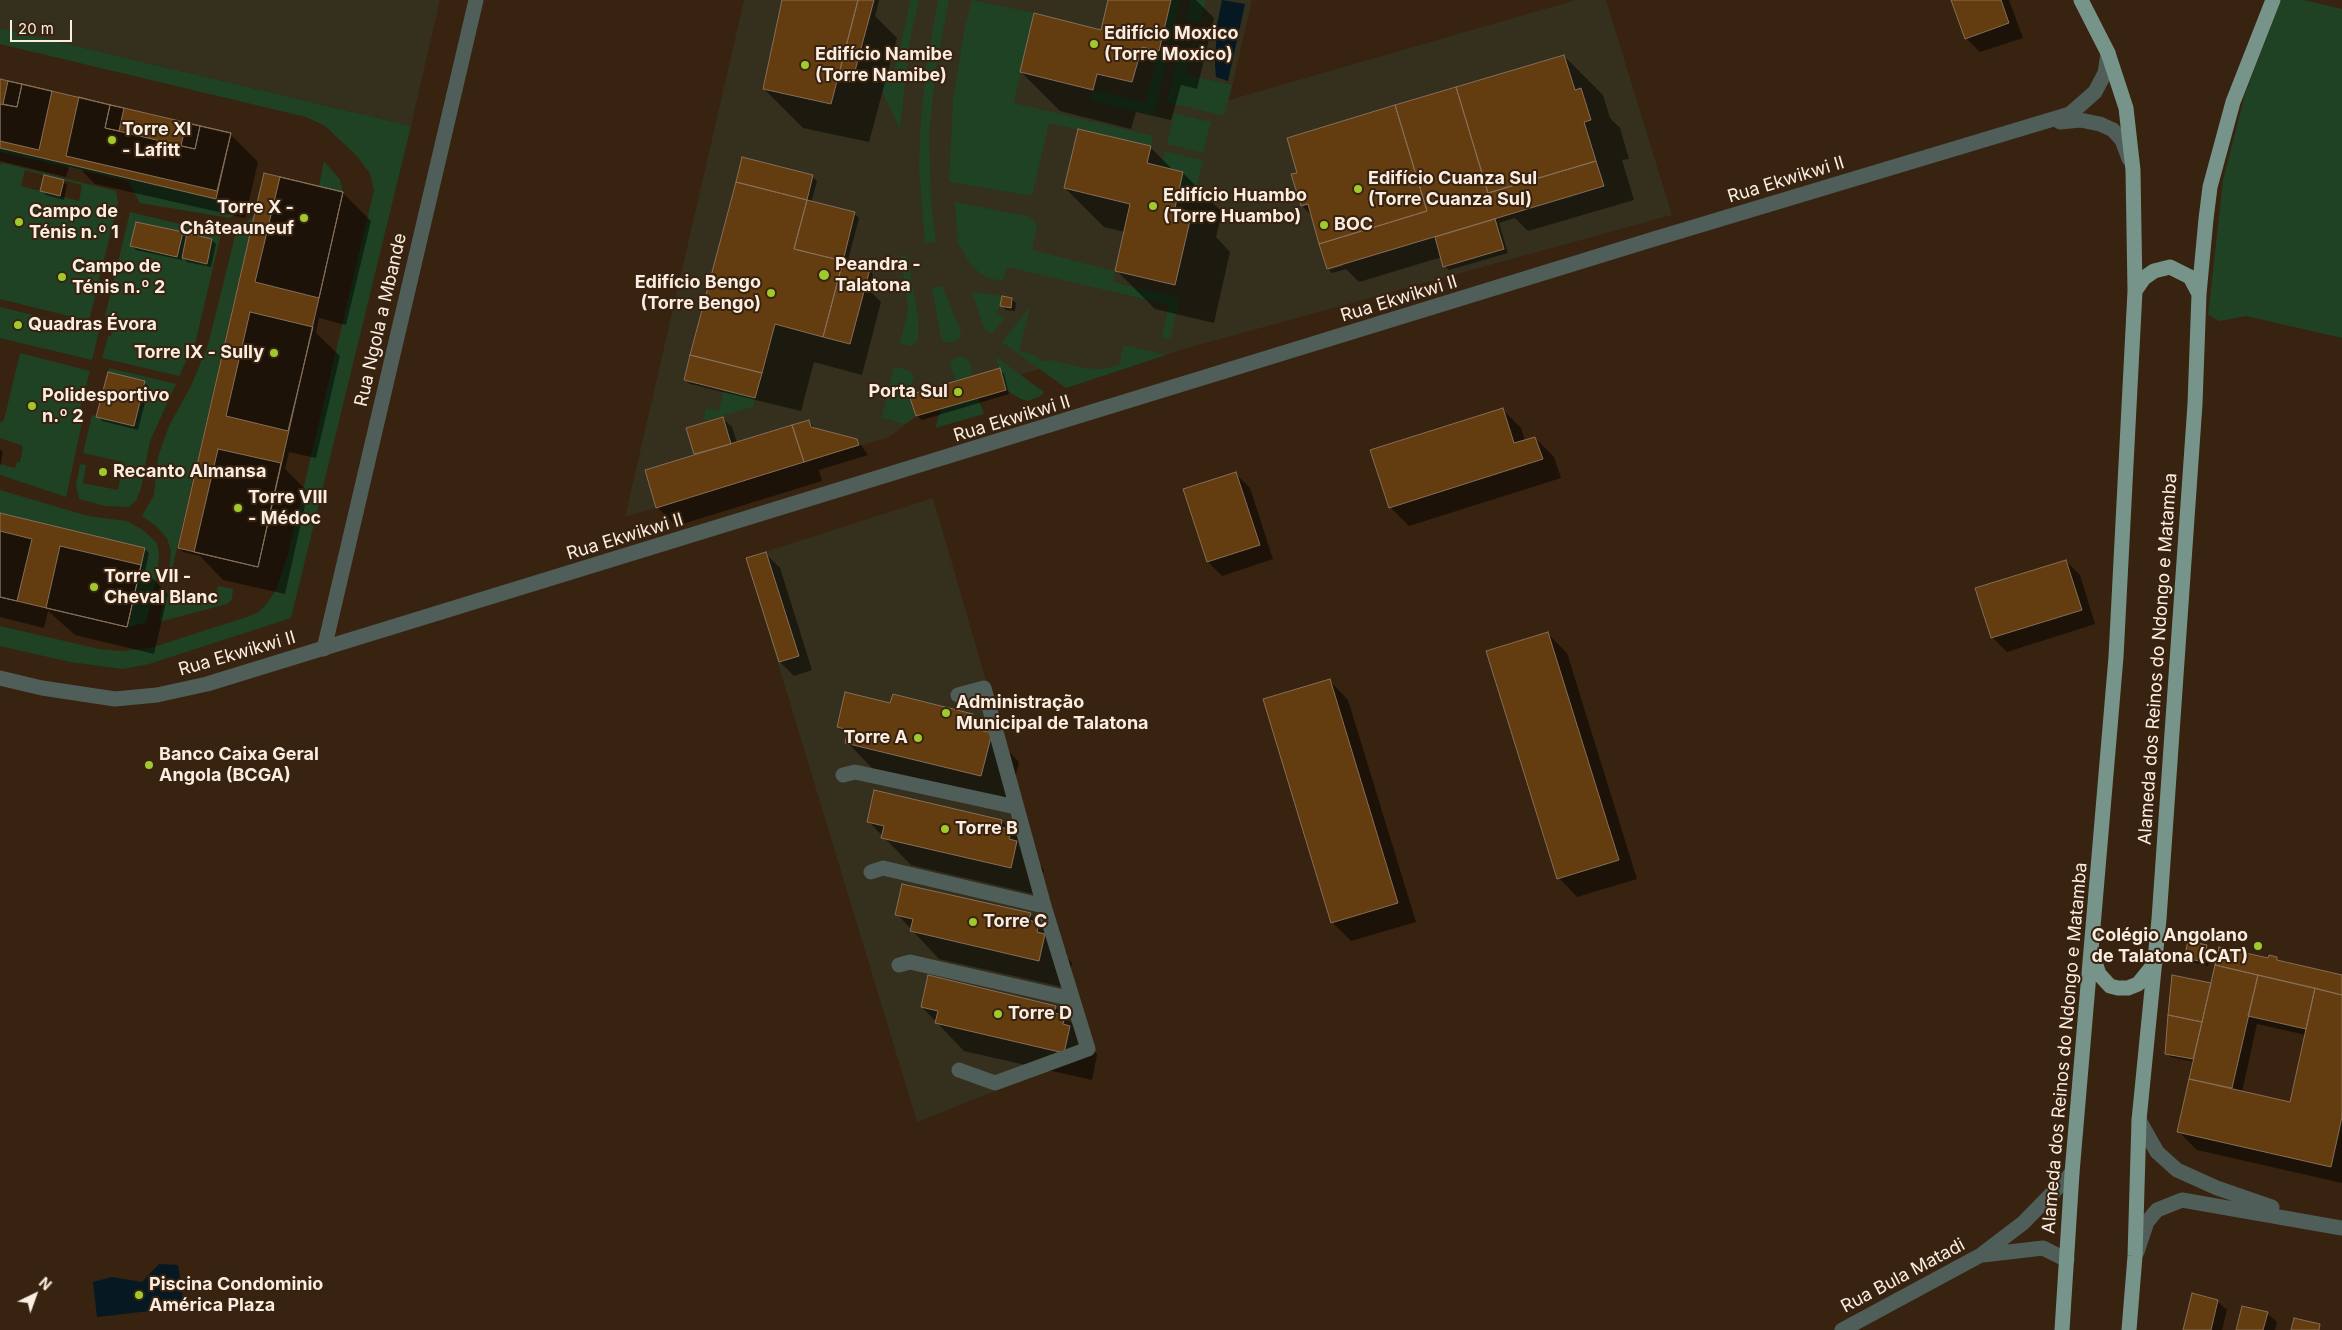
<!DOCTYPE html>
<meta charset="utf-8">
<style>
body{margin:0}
#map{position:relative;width:2342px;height:1330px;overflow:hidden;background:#37230f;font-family:Inter,sans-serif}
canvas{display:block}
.north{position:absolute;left:10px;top:1270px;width:50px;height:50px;-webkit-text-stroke:4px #37230f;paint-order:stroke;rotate:42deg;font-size:14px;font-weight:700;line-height:20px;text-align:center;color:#fbede1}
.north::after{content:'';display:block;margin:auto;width:18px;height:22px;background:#fbede1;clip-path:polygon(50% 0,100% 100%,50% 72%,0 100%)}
.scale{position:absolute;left:10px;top:20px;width:62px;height:22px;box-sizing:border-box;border:2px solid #fbede1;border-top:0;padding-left:6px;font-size:15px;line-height:18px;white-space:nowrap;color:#fbede1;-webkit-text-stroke:4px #37230f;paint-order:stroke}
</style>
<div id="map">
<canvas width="2342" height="1330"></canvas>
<div class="north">N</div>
<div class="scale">20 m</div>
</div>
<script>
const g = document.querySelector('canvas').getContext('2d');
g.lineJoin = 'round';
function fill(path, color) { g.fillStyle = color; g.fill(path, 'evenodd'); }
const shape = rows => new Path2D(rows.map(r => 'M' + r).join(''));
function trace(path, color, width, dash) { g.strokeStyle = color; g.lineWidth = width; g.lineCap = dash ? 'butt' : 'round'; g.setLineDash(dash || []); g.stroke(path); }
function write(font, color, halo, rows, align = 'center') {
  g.font = font + ' Inter,sans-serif'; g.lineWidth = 4; g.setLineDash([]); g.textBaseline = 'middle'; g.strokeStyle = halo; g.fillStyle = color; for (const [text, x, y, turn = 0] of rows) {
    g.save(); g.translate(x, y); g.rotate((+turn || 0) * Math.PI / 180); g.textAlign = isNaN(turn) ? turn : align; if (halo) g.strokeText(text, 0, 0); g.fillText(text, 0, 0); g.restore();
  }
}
fill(shape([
 [0,0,440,0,411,126,0,28],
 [744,0,1252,0,1229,100,1576,0,1606,0,1672,215,1184,349,1066,388,1041,369,993,382,913,405,917,416,889,437,625,517],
 [933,498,1094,1052,917,1122,746,558]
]), '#352f1d');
fill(shape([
 [911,0,919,0,910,40,900,129,882,91,885,74,893,76],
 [938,0,949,0,936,68,929,134,931,205,936,242,925,243,919,168,920,134,926,66],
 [972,0,1034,13,1014,103,1153,136,1151,146,1049,123,1032,196,949,182,953,100,964,32],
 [1171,0,1180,0,1170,44,1161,42],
 [1191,0,1205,0,1201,22,1186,19],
 [2281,0,2304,0,2342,9,2342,338,2246,316,2220,321,2208,315,2223,180,2245,94],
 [0,28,411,126,291,618,149,664,123,669,70,662,0,646,0,626,99,649,122,651,150,648,247,617,259,612,268,602,277,588,287,558,374,190,370,174,357,156,325,126,306,117,0,44],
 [1159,51,1168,53,1154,115,1090,100,1093,90,1146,103],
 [1178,54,1190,56,1186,75,1232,85,1224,116,1167,102],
 [1174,113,1211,122,1203,153,1167,144],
 [0,148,216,199,215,203,241,209,230,218,140,203,128,181,0,152],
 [1165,151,1203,160,1195,194,1179,190,1183,172,1161,166],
 [324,161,340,180,343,192,319,186],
 [3,163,116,191,118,203,89,321,0,299,0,165],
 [25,170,82,185,79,201,21,186],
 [955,202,1031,217,1037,227,1032,250,1115,271,1113,282,1180,298,1170,339,1162,338,1169,305,1007,267,1003,281,988,278,980,273,970,264,958,243],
 [130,212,221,234,196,340,179,376,102,358,108,337,112,334,105,316],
 [254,215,167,591,213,602,218,586,233,589,232,599,227,604,159,622,167,591,171,551,167,538,156,526,142,516,154,495,158,457,169,426,191,386,208,345,236,232],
 [901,255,907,255,918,317,918,340,911,346,900,343,908,310],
 [942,286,961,331,960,338,952,343,945,342,941,337,932,288],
 [972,292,1002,296,1000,306,996,313,1004,319,991,334,984,328],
 [0,307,99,331,92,360,0,338],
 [1030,307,1019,351,1034,355,1041,361,1051,360,1084,368,1102,369,1119,365,1124,345,1166,355,1066,388,1002,342],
 [20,353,90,371,79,412,84,413,66,497,0,475,0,464,15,468,17,462,20,462,23,446,0,438,0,423,4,420],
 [962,356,970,362,973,376,956,381,950,365,953,359],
 [995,356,1044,392,1041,396,1028,401,1021,399,1006,390],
 [894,366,908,370,914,376,909,395,916,416,905,424,882,418],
 [109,368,176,384,150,441,141,488,136,501,129,507,105,506,79,499,76,485,80,464,86,465,83,483,118,490,123,462,83,453,92,415,134,426,145,381,108,372],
 [724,390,755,398,753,407,709,420,704,419,706,408,719,411],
 [978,398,984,414,935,428,941,409],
 [0,490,88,516,127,521,143,530,157,543,159,555,158,571,146,623,127,627,145,548,0,513]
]), '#1f4225');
fill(shape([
 [1222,0,1245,4,1228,81,1216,77,1215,64,1217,25],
 [159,1264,178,1265,184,1307,97,1317,93,1282,112,1277,142,1282]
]), '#061822');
fill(shape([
 [783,0,879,0,875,16,897,38,869,142,803,128,764,89],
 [1109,0,1196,0,1214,18,1197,89,1181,85,1171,120,1136,112,1131,129,1060,111,1021,72,1102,32],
 [1953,0,2009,0,2023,38,1980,52,1966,38],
 [1564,56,1603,95,1610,118,1620,128,1629,159,1622,160,1634,200,1528,231,1515,218,1499,223,1508,253,1449,270,1445,266,1442,257,1359,282,1346,269,1332,273,1329,270,1343,266,1313,217,1302,206],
 [0,80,230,134,258,162,245,218,95,184,81,170,69,167,66,177,0,161],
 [1150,147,1174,171,1183,173,1222,212,1216,237,1230,252,1214,323,1155,309,1116,270,1125,232,1104,227,1065,188],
 [264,174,343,193,371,221,346,325,319,318,316,333,340,356,316,458,289,452,285,469,308,492,285,594,223,580,200,556,183,552,179,548],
 [813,177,817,181,811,203,854,213,859,218,847,264,869,270,873,274,869,290,881,302,862,375,814,362,801,411,690,384,686,380],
 [63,181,67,185,64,200,46,195,42,191],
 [182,233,187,239,188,235,212,240,216,244,211,267,187,262,182,256,182,260,136,250,132,246],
 [1011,299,1016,303,1015,311,1006,310,1002,306],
 [999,370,1004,374,1009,394,922,420,917,416],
 [144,382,149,387,138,430,102,421,98,416],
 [1502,409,1521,428,1525,441,1535,438,1554,457,1561,478,1409,526,1390,507],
 [722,418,732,427,737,443,808,421,817,430,857,440,868,455,819,470,822,481,676,526,657,507,697,455,688,428],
 [0,449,3,452,0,467],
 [1235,473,1250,488,1273,559,1222,576,1208,562,1184,490],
 [0,514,145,549,149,553,145,571,168,594,154,654,75,635,48,611,44,628,0,617],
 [766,554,780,568,812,670,794,676,780,662,748,559],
 [2066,561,2080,575,2095,624,2007,652,1992,637],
 [1548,634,1567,653,1637,879,1577,897,1559,878],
 [1330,681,1348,700,1416,922,1351,941,1332,922],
 [891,704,973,715,1019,762,1009,803,874,770,847,742,848,736,838,727],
 [868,821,1002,821,1029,849,1044,870,1038,895,911,865],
 [897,914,1030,915,1067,952,1066,956,1072,963,1067,988,939,959],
 [2207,947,2211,951,2208,966,2190,962,2185,957],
 [2277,958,2281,963,2342,976,2342,1183,2197,1150,2178,1131,2194,1081,2190,1078,2194,1062,2171,1057,2167,1053,2210,984],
 [2257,1024,2306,1035,2291,1103,2242,1092],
 [922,1007,1055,1007,1083,1034,1097,1055,1092,1080,964,1051],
 [2217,1301,2227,1310,2222,1330,2185,1330],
 [2267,1313,2277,1322,2275,1330,2237,1330]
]), '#0007');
const building = shape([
 [782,0,858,0,831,104,763,89,782,0],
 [858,0,874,0,852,82,838,78,858,0],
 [1108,0,1171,0,1159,51,1142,47,1132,82,1097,74,1093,90,1020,72,1034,13,1101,30,1108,0],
 [1951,0,2001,0,2009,23,1965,39,1951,0],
 [1564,55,1575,90,1581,88,1591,120,1584,122,1596,161,1488,193,1456,87,1564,55],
 [0,79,231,133,216,199,0,148,0,79],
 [8,81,22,84,17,107,3,104,8,81],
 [22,84,52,91,39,150,0,141,0,104,17,107,22,84],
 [1456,87,1488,193,1596,161,1604,186,1327,269,1319,244,1427,211,1395,105,1456,87],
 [79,97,110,105,105,128,195,149,200,126,231,133,217,191,66,156,79,97],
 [110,105,124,108,119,131,105,128,110,105],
 [1395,105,1427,211,1319,244,1308,204,1301,206,1291,174,1297,173,1287,138,1395,105],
 [186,123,200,126,195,149,181,146,186,123],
 [1078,129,1151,146,1147,163,1183,172,1175,208,1192,212,1175,285,1115,271,1130,204,1064,188,1078,129],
 [742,157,813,175,807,200,736,182,742,157],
 [264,173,343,192,258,567,178,548,264,173],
 [44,175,64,180,60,196,40,191,44,175],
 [280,177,343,192,319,298,255,282,280,177],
 [736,182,807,200,794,249,843,261,823,337,775,324,762,373,690,355,736,182],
 [807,200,855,212,843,261,794,249,807,200],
 [1495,219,1504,249,1443,267,1435,237,1495,219],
 [136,222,183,232,177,257,130,246,136,222],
 [187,233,212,239,207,264,182,258,187,233],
 [843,261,870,269,850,344,823,337,843,261],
 [1002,296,1012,298,1011,308,1000,306,1002,296],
 [250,312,313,327,288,431,226,416,250,312],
 [690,355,762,373,755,398,684,380,690,355],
 [1000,368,1006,390,916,416,909,395,1000,368],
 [108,372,145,381,134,426,96,417,108,372],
 [1503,408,1514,443,1535,437,1543,459,1389,508,1370,450,1503,408],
 [723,417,731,444,694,454,686,428,723,417],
 [809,420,811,427,857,439,859,445,804,462,792,425,809,420],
 [792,425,804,462,656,508,645,470,792,425],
 [218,449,281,463,258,567,194,552,218,449],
 [1236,472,1260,545,1207,562,1183,489,1236,472],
 [0,513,145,548,127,627,0,597,0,513],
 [0,531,32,539,17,601,0,597,0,531],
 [60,546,141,565,127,627,46,608,60,546],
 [766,552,799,656,779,662,746,558,766,552],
 [2066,560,2082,610,1991,638,1975,588,2066,560],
 [1548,632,1619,860,1557,879,1486,651,1548,632],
 [1330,679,1398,903,1331,923,1263,699,1330,679],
 [845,692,890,703,893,694,973,714,970,728,992,733,981,776,845,743,848,730,837,727,845,692],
 [874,790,1002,820,1001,827,1011,830,1009,839,1017,841,1011,868,881,838,884,826,867,822,874,790],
 [902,884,1031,913,1029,920,1039,923,1037,932,1045,934,1039,961,910,931,913,919,895,915,902,884],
 [2188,941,2207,945,2204,962,2184,958,2188,941],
 [2219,947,2268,958,2269,955,2277,957,2277,960,2342,975,2342,995,2215,965,2219,947],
 [2215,965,2258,975,2232,1088,2189,1079,2215,965],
 [928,975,1056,1006,1054,1013,1065,1015,1063,1024,1070,1026,1064,1053,935,1023,938,1011,921,1007,928,975],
 [2172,975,2211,983,2202,1022,2168,1015,2172,975],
 [2258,975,2315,988,2306,1029,2248,1016,2258,975],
 [2315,988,2342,995,2342,1117,2331,1167,2177,1132,2189,1079,2290,1102,2315,988],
 [2168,1015,2202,1022,2193,1059,2165,1054,2168,1015],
 [2192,1293,2218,1300,2211,1330,2183,1330,2192,1293],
 [2242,1306,2268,1312,2263,1330,2236,1330,2242,1306],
 [2294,1318,2320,1324,2319,1330,2291,1330,2294,1318]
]);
fill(building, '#633c10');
trace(building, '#866e58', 1);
trace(shape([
 [2060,122,2080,120,2100,124,2113,130,2122,140,2129,159],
 [324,649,476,0],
 [0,678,42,688,115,699,157,695,207,684,1654,239,2070,114,2095,92,2105,73,2108,53],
 [958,695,984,688,1044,906,1088,1049,995,1083,959,1070],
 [843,775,855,772,1016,807],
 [871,872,883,868,1044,906],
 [899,965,910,962,1072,999],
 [2139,1120,2157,1152,2177,1170,2217,1188,2272,1207],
 [2137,1252,2147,1222,2157,1210,2182,1200,2342,1228],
 [1983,1255,2043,1248,2067,1260],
 [1842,1330,1981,1255,2023,1223,2072,1173]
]), '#505e59', 15);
trace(shape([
 [2135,291,2144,278,2154,271,2170,267,2190,277,2199,294],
 [2093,956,2099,974,2110,986,2118,988,2128,988,2138,984,2155,963],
 [2062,1330,2072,1173,2116,657,2135,291,2133,170,2126,108,2108,53,2081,0],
 [2129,1330,2135,1256,2139,1120,2159,919,2195,404,2199,294,2206,219,2210,187,2233,102,2273,0]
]), '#769489', 15);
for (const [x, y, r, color] of [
 [1094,44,5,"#a0c92c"],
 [805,65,5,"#a0c92c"],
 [112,140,5,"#a0c92c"],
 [1358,189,5,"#a0c92c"],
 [1153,206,5,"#a0c92c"],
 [304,218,5,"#a0c92c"],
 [19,222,5,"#a0c92c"],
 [1324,225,5,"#a0c92c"],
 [824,275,6,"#a0c92c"],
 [62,277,5,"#a0c92c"],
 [771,293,5,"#a0c92c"],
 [18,325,5,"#a0c92c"],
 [274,353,5,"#a0c92c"],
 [958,392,5,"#a0c92c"],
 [32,406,5,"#a0c92c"],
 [103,472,5,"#a0c92c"],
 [238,508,5,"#a0c92c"],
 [94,587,5,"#a0c92c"],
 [946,713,5,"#a0c92c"],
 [918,738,5,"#a0c92c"],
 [149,765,5,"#a0c92c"],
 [945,829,5,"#a0c92c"],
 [973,922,5,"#a0c92c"],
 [2258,946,5,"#a0c92c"],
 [998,1014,5,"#a0c92c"],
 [139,1295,5,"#a0c92c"]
]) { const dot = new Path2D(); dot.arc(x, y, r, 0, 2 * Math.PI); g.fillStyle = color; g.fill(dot); trace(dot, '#37230f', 2); }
write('bold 18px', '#fbede1', '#37230f', [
 ["Edifício Moxico",1104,34],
 ["(Torre Moxico)",1104,55],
 ["Edifício Namibe",815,55],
 ["(Torre Namibe)",815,76],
 ["Torre XI",122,130],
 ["- Lafitt",122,151],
 ["Edifício Cuanza Sul",1368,179],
 ["(Torre Cuanza Sul)",1368,200],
 ["Edifício Huambo",1163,196],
 ["(Torre Huambo)",1163,217],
 ["Torre X -",294,208,"right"],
 ["Châteauneuf",294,229,"right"],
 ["Campo de",29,212],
 ["Ténis n.º 1",29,233],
 ["BOC",1334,225],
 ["Peandra -",835,265],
 ["Talatona",835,286],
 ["Campo de",72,267],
 ["Ténis n.º 2",72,288],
 ["Edifício Bengo",761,283,"right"],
 ["(Torre Bengo)",761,304,"right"],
 ["Quadras Évora",28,325],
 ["Torre IX - Sully",264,353,"right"],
 ["Porta Sul",948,392,"right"],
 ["Polidesportivo",42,396],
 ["n.º 2",42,417],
 ["Recanto Almansa",113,472],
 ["Torre VIII",248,498],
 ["- Médoc",248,519],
 ["Torre VII -",104,577],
 ["Cheval Blanc",104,598],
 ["Administração",956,703],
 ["Municipal de Talatona",956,724],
 ["Torre A",908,738,"right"],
 ["Banco Caixa Geral",159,755],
 ["Angola (BCGA)",159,776],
 ["Torre B",955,829],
 ["Torre C",983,922],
 ["Colégio Angolano",2248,936,"right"],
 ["de Talatona (CAT)",2248,957,"right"],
 ["Torre D",1008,1014],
 ["Piscina Condominio",149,1285],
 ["América Plaza",149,1306]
], 'left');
write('18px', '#fbede1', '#37230f', [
 ["Rua Ekwikwi II",1786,180,-17],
 ["Rua Ekwikwi II",1399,299,-17],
 ["Rua Ngola a Mbande",381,320,-77],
 ["Rua Ekwikwi II",1012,419,-17],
 ["Rua Ekwikwi II",625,537,-17],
 ["Rua Ekwikwi II",237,654,-16],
 ["Alameda dos Reinos do Ndongo e Matamba",2158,659,-86],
 ["Alameda dos Reinos do Ndongo e Matamba",2065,1048,-85],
 ["Rua Bula Matadi",1903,1276,-28]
]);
</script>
